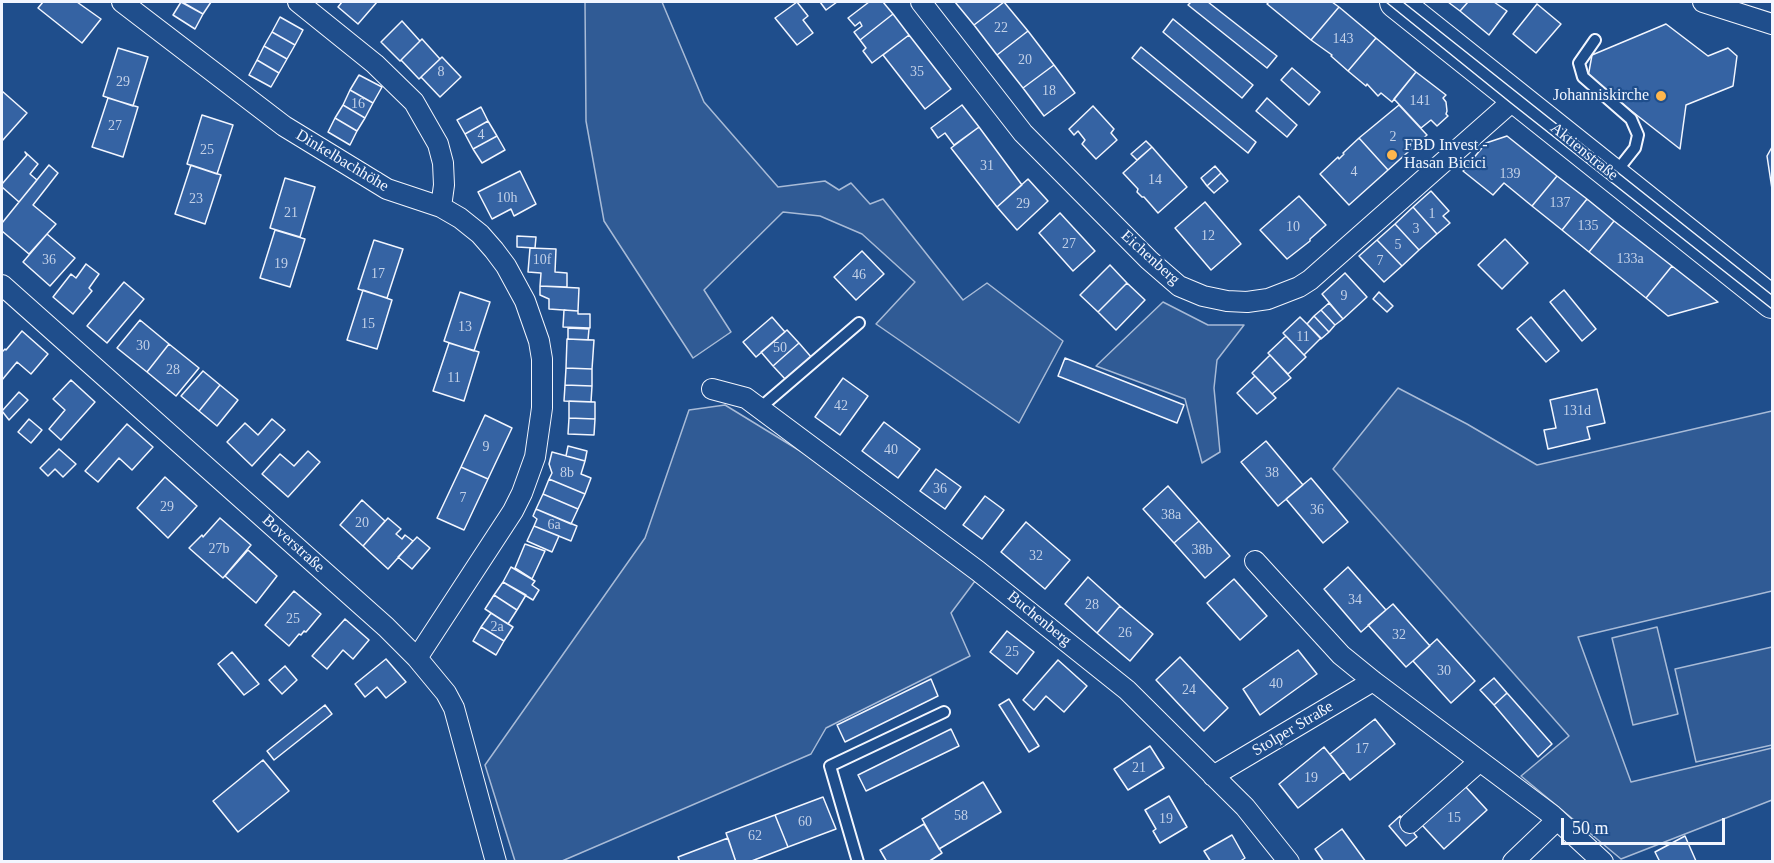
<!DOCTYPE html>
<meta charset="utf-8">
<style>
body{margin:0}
#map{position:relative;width:1774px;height:863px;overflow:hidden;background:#1f4e8c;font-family:Georgia,serif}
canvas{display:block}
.frame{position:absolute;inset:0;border:3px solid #f2f6ff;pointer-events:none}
.scale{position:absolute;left:1561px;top:818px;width:164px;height:27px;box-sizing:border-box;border:3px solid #f2f6ff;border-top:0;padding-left:8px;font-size:18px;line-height:21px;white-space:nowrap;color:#f2f6ff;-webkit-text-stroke:4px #1f4e8c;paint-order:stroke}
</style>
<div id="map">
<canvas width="1774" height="863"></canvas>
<div class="frame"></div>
<div class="scale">50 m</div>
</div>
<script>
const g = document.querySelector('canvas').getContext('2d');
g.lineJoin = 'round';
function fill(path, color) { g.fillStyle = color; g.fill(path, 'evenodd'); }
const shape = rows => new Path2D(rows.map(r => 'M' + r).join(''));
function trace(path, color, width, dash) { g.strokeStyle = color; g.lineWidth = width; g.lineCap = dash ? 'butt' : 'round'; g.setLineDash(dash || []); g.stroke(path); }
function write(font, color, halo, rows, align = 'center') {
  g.font = font + ' Georgia,serif'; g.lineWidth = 4.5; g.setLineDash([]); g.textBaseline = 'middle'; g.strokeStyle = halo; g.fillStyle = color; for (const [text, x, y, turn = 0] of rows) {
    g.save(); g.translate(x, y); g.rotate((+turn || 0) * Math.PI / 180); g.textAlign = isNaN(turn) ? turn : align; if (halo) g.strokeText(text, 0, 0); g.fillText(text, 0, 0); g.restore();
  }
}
const built = shape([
 [585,2,662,2,704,102,778,187,825,181,839,190,851,183,870,204,883,199,963,300,987,283,1063,341,1019,423,876,324,915,282,862,234,820,216,783,212,704,290,731,332,693,358,604,221,586,121,585,2],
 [1163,302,1208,325,1244,325,1217,360,1214,388,1220,452,1202,463,1185,399,1096,366,1163,302],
 [1398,388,1467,424,1537,465,1772,411,1772,591,1578,637,1631,782,1772,748,1772,800,1621,859,1521,776,1569,736,1333,469,1398,388],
 [725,405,810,457,975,581,951,613,970,656,826,728,811,754,562,861,515,861,485,765,645,538,689,410,725,405],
 [1657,627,1678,714,1633,725,1612,638,1657,627],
 [1772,647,1772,745,1696,762,1675,669,1772,647]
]);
fill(built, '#305b95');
trace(built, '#a8bbd7', 1.5);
const building = shape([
 [43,2,77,2,101,19,82,43,38,8,43,2],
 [181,2,203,14,195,29,173,15,181,2],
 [182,2,211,2,203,14,182,2],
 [342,2,377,2,358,24,338,7,342,2],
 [797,2,808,16,803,20,813,33,797,45,775,18,797,2],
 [820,2,837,2,826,10,820,2],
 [869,2,883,2,893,14,860,40,854,32,862,26,860,22,855,26,848,18,869,2],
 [955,2,1004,2,974,25,955,2],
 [1004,2,1028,31,997,55,974,25,1004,2],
 [1191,2,1208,2,1277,56,1267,68,1188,5,1191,2],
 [1269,2,1332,2,1339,7,1311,40,1267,4,1269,2],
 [1448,2,1468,2,1460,11,1448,2],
 [1468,2,1494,2,1507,11,1489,35,1460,11,1468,2],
 [1537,4,1561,24,1536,53,1513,34,1537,4],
 [1339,7,1376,38,1348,71,1331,56,1332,55,1311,40,1339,7],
 [893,14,909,35,872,63,863,51,866,48,860,40,893,14],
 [280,17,303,30,295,45,272,32,280,17],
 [1173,19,1253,85,1242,98,1163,32,1173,19],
 [402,21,420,41,400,61,381,42,402,21],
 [1666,24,1708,56,1728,48,1737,56,1733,86,1686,105,1680,149,1588,77,1592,55,1666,24],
 [1028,31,1054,65,1023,88,997,55,1028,31],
 [272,32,295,45,287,59,264,46,272,32],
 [909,35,951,89,925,109,883,55,909,35],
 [1376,38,1416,72,1392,102,1381,93,1378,96,1367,84,1366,86,1348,71,1376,38],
 [422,39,440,59,419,79,401,60,422,39],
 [264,46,287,59,279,73,257,60,264,46],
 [1141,47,1256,142,1248,153,1132,58,1141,47],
 [118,48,148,57,133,106,103,96,118,48],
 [442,57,461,77,440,97,421,77,442,57],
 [257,60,279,73,271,87,249,75,257,60],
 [1054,65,1075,93,1044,116,1023,88,1054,65],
 [1292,68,1320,92,1309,105,1281,80,1292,68],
 [1416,72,1446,95,1443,98,1446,102,1447,111,1446,114,1448,116,1437,126,1431,120,1421,128,1394,99,1416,72],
 [359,75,382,87,373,103,350,90,359,75],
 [350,90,373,103,365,118,343,105,350,90],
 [2,91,27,113,2,141,2,91],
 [108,98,138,107,123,157,92,147,108,98],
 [1267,98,1297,125,1287,137,1256,111,1267,98],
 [343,105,365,118,357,131,335,118,343,105],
 [962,105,979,127,954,145,945,133,938,138,931,128,962,105],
 [1399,105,1427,135,1388,170,1359,138,1399,105],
 [1093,106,1114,129,1111,133,1117,140,1096,159,1082,144,1085,140,1078,131,1074,135,1069,129,1093,106],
 [481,107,488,121,465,134,457,120,481,107],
 [202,115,233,125,217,174,187,164,202,115],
 [335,118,357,131,350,145,328,132,335,118],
 [488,121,497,136,473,149,465,134,488,121],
 [979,127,1022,185,997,207,951,148,979,127],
 [497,136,505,150,482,163,473,149,497,136],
 [1507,136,1557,176,1532,206,1504,183,1493,195,1463,171,1486,143,1507,136],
 [1359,138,1388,170,1349,205,1320,174,1338,157,1339,159,1344,154,1343,153,1359,138],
 [1146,141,1152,147,1137,160,1131,154,1146,141],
 [1152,147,1187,187,1158,213,1144,197,1142,197,1137,192,1138,189,1123,173,1152,147],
 [1772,147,1772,189,1767,156,1772,147],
 [25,152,38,164,30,174,37,180,19,202,2,187,2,184,27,155,25,152],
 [49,165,58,173,33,205,56,224,29,254,2,231,2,223,49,165],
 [191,165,221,175,205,224,175,214,191,165],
 [1215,166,1221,173,1207,186,1201,178,1215,166],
 [520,171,536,204,514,216,511,209,492,219,478,192,520,171],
 [1221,173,1228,181,1214,193,1207,186,1221,173],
 [1557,176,1587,199,1562,230,1532,206,1557,176],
 [285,178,315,187,300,237,270,228,285,178],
 [1028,179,1048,201,1017,230,997,207,1028,179],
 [1431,191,1449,211,1443,216,1450,223,1437,234,1413,207,1431,191],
 [1299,196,1326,225,1310,239,1310,241,1287,259,1260,230,1299,196],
 [1587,199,1614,221,1589,252,1562,230,1587,199],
 [1205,202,1241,244,1211,270,1175,228,1205,202],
 [1413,207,1437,234,1419,250,1395,224,1413,207],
 [1060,213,1095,251,1073,271,1039,233,1060,213],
 [1614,221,1672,266,1646,298,1589,252,1614,221],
 [1395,224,1419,250,1402,266,1377,240,1395,224],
 [275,230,305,239,290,287,260,278,275,230],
 [47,234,75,258,50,286,23,262,47,234],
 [517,236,536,237,535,248,517,247,517,236],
 [1505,239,1528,263,1502,289,1478,265,1505,239],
 [374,240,403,249,387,298,358,289,374,240],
 [1377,240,1402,266,1384,282,1359,256,1377,240],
 [530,248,556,249,555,272,567,273,567,287,540,286,541,273,528,272,530,248],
 [862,251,884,274,856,300,834,277,862,251],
 [86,264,99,274,89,288,92,291,73,314,53,297,71,274,76,278,86,264],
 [1110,265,1127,283,1098,312,1080,295,1110,265],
 [1672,266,1718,302,1668,316,1646,298,1672,266],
 [1345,273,1367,297,1343,319,1322,294,1345,273],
 [124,282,144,299,107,343,87,326,124,282],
 [1127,283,1145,300,1116,330,1098,312,1127,283],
 [540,286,579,288,578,311,549,309,549,299,540,295,540,286],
 [363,290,392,300,377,349,347,340,363,290],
 [1564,290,1596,329,1582,341,1550,302,1564,290],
 [460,292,490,302,474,351,444,341,460,292],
 [1379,292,1393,306,1387,312,1373,299,1379,292],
 [1329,303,1343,319,1335,325,1321,310,1329,303],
 [564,310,578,311,578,314,590,314,590,328,563,327,564,310],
 [1321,310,1335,325,1329,332,1314,316,1321,310],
 [1314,316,1329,332,1321,339,1307,324,1314,316],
 [772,317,785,332,756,357,743,342,772,317],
 [1300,317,1321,338,1304,355,1283,333,1300,317],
 [1531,317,1559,351,1546,362,1517,329,1531,317],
 [140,320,169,344,147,372,117,348,140,320],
 [568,328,589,329,588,340,568,339,568,328],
 [787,330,799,343,773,366,761,352,787,330],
 [22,331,48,354,31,374,17,362,2,380,2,352,5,349,6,350,22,331],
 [1286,336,1306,357,1288,374,1268,353,1286,336],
 [567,339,594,340,592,369,566,368,567,339],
 [449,343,479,352,464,401,433,391,449,343],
 [799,343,812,358,786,380,773,366,799,343],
 [169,344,199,368,176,396,147,372,169,344],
 [1270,355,1291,378,1272,394,1252,373,1270,355],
 [1065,358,1184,405,1177,423,1058,376,1065,358],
 [566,368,592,369,592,386,565,385,566,368],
 [203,371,220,385,199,411,181,396,203,371],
 [1255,376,1276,398,1257,414,1237,393,1255,376],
 [843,378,868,396,840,435,815,417,843,378],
 [71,380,95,402,61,440,49,429,65,410,53,399,71,380],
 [220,385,238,400,217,426,199,411,220,385],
 [565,385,592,386,591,402,564,401,565,385],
 [1597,389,1605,423,1587,427,1590,439,1548,449,1544,430,1556,428,1550,400,1597,389],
 [19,392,28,400,9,420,2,411,19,392],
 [569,401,595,402,595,419,569,418,569,401],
 [485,415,512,428,488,479,461,467,485,415],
 [569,418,595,419,594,435,568,434,569,418],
 [29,419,42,430,31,443,18,432,29,419],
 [272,419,285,430,252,466,227,442,245,423,258,435,272,419],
 [884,422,920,449,898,478,862,451,884,422],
 [127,424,153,447,132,470,119,458,98,482,85,471,127,424],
 [1266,441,1303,485,1278,506,1241,462,1266,441],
 [568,446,587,451,585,461,566,456,568,446],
 [59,449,76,464,63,477,55,469,48,476,40,468,59,449],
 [308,451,320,462,288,497,262,474,280,454,294,466,308,451],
 [552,452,585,461,581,474,591,478,585,494,549,479,552,473,549,464,552,452],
 [461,467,488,479,464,530,437,518,461,467],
 [936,469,961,487,945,509,920,491,936,469],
 [165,477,197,506,168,538,137,508,165,477],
 [1311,478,1348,522,1323,543,1286,499,1311,478],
 [549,479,585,494,578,509,543,494,549,479],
 [1168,486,1199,521,1174,543,1143,509,1168,486],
 [543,494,578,509,571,524,536,509,543,494],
 [985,496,1004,510,982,539,963,525,985,496],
 [362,500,385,521,363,546,340,525,362,500],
 [536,509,577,526,571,541,534,526,537,519,533,516,536,509],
 [220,518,251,545,223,578,189,548,202,535,203,537,220,518],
 [388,518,401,529,396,534,402,539,405,535,413,541,388,569,363,546,388,518],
 [1199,521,1230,556,1205,578,1174,543,1199,521],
 [1026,522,1070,560,1045,589,1001,552,1026,522],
 [534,526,559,536,552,552,527,541,534,526],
 [417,537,430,548,412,569,398,557,417,537],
 [525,544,545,551,532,579,515,568,525,544],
 [248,550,277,576,256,603,225,576,248,550],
 [511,567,535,581,532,585,539,590,533,600,503,582,511,567],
 [1348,567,1386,610,1361,632,1324,589,1348,567],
 [1088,577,1120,606,1097,633,1065,604,1088,577],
 [1234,579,1267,616,1240,640,1207,603,1234,579],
 [503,582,526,595,517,610,494,595,503,582],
 [294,591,321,614,306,632,304,631,301,635,299,634,289,646,265,625,294,591],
 [494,595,517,610,508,624,485,609,494,595],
 [1393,604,1430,646,1406,667,1368,625,1393,604],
 [1120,606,1153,634,1130,661,1097,633,1120,606],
 [491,613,513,627,504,641,481,627,491,613],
 [345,619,369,640,353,659,343,650,327,669,312,656,345,619],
 [481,627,504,641,496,655,473,641,481,627],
 [1007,631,1034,652,1017,674,990,652,1007,631],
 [1437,639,1475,681,1451,703,1413,661,1437,639],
 [1298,650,1317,674,1260,715,1243,689,1298,650],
 [232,652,259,684,244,695,218,664,232,652],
 [1180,657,1228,708,1204,731,1156,680,1180,657],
 [386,659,406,682,386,698,377,687,365,697,355,684,386,659],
 [1058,660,1087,686,1064,712,1046,696,1034,710,1023,700,1058,660],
 [285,666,297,680,282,694,269,680,285,666],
 [1494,678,1507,693,1494,705,1480,690,1494,678],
 [931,679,938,696,845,742,837,725,931,679],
 [1507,693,1552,744,1538,757,1494,705,1507,693],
 [1009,699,1039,746,1029,752,999,705,1009,699],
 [325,705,332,714,274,760,267,751,325,705],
 [1375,719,1395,744,1350,780,1330,754,1375,719],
 [951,729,959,746,866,791,858,775,951,729],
 [1150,746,1164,768,1128,790,1114,769,1150,746],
 [1324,747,1344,772,1298,808,1279,784,1324,747],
 [263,760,289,791,238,832,213,801,263,760],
 [983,782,1001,812,939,849,922,819,983,782],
 [1465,786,1487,810,1444,849,1422,825,1465,786],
 [1169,796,1187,827,1160,843,1153,831,1156,829,1145,810,1169,796],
 [823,797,836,829,788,847,775,815,823,797],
 [775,815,788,847,749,862,736,862,726,833,775,815],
 [1400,816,1417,837,1406,846,1389,826,1400,816],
 [924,824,942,853,928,862,887,862,880,850,924,824],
 [1342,829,1366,862,1324,862,1315,849,1342,829],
 [1232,835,1245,858,1239,862,1211,862,1204,851,1232,835],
 [1685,836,1696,861,1660,862,1655,852,1685,836],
 [728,838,736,862,680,862,678,857,728,838]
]);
fill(building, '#3563a3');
trace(building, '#f2f6ff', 1.5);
const lane = shape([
 [1595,40,1579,63,1583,77,1631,119,1638,135,1635,148,1616,172],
 [760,408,859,323],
 [858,862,830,766,944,712]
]);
const street = shape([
 [122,2,284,126,387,189,441,207,460,218,480,234,494,250,506,266,525,301,539,341,542,359,542,408,535,457,522,493,513,511,417,658],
 [298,2,375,64,414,102,438,144,443,163,444,185,441,207],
 [921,2,1023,133,1149,260,1179,286,1203,296,1227,301,1247,302,1268,299,1299,287,1310,280,1516,98],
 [1703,2,1772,24],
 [2,285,386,627,417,658,446,693,454,708,496,862],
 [712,389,746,398,978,571,1127,690,1245,807,1289,862],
 [1255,561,1341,655,1373,681,1552,815,1603,862],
 [1213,776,1373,681],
 [1410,823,1480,761],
 [1513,862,1557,820]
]);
const primary = shape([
 [1396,2,1772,302]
]);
trace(lane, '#f2f6ff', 14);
trace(street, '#f2f6ff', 22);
trace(primary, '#f2f6ff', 34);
trace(lane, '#1f4e8c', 10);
trace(street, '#1f4e8c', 20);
trace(primary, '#1f4e8c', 32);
trace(shape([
 [1386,2,1511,103,1772,309],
 [1403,2,1772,295]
]), '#f2f6ff', 1.5);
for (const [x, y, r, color] of [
 [1661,96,6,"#ffb74d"],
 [1392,155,6,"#ffb74d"]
]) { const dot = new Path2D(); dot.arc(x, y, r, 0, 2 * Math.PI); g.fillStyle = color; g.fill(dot); trace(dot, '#1f4e8c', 2); }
write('14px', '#c3d1e8', null, [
 ["22",1001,28],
 ["143",1343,39],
 ["20",1025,60],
 ["8",441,72],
 ["35",917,72],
 ["29",123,82],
 ["18",1049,91],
 ["141",1420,101],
 ["16",358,104],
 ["27",115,126],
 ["4",481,135],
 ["2",1393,137],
 ["25",207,150],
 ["31",987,166],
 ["4",1354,172],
 ["139",1510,174],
 ["14",1155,180],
 ["10h",507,198],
 ["23",196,199],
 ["137",1560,203],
 ["29",1023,204],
 ["21",291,213],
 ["1",1432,214],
 ["135",1588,226],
 ["10",1293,227],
 ["3",1416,229],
 ["12",1208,236],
 ["27",1069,244],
 ["5",1398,245],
 ["133a",1630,259],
 ["36",49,260],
 ["10f",542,260],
 ["7",1380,261],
 ["19",281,264],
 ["17",378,274],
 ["46",859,275],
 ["9",1344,296],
 ["15",368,324],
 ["13",465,327],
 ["11",1303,337],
 ["30",143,346],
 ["50",780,348],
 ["28",173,370],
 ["11",454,378],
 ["42",841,406],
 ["131d",1577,411],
 ["9",486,447],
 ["40",891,450],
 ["8b",567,473],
 ["38",1272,473],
 ["36",940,489],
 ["7",463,498],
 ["29",167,507],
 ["36",1317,510],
 ["38a",1171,515],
 ["20",362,523],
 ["6a",554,525],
 ["27b",219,549],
 ["38b",1202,550],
 ["32",1036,556],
 ["34",1355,600],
 ["28",1092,605],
 ["25",293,619],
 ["2a",497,627],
 ["26",1125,633],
 ["32",1399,635],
 ["25",1012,652],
 ["30",1444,671],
 ["40",1276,684],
 ["24",1189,690],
 ["17",1362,749],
 ["21",1139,768],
 ["19",1311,778],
 ["58",961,816],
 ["15",1454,818],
 ["19",1166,819],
 ["60",805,822],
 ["62",755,836]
]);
write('16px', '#f2f6ff', '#1f4e8c', [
 ["Johanniskirche",1649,96],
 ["FBD Invest -",1404,146,"left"],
 ["Hasan Bicici",1404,164,"left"]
], 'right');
write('16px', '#f2f6ff', '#1f4e8c', [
 ["Aktienstraße",1584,152,39],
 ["Dinkelbachhöhe",342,161,31],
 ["Eichenberg",1150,258,42],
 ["Boverstraße",293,544,42],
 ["Buchenberg",1039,619,39],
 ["Stolper Straße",1293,729,-31]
]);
</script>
